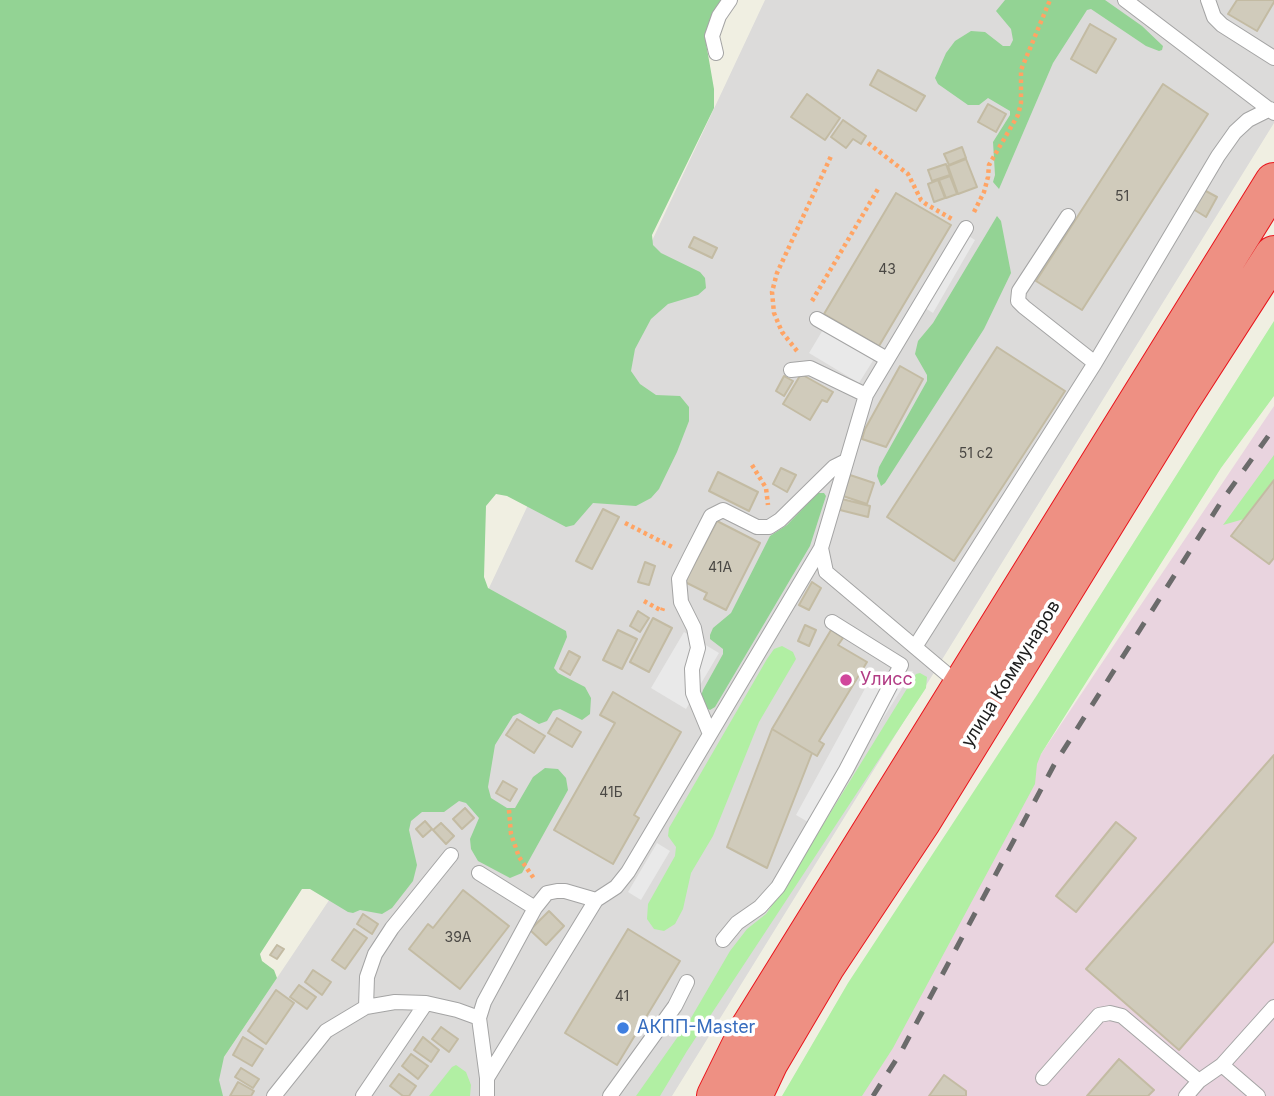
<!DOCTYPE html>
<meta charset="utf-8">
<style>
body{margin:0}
canvas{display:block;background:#f0efe2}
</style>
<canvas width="1274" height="1096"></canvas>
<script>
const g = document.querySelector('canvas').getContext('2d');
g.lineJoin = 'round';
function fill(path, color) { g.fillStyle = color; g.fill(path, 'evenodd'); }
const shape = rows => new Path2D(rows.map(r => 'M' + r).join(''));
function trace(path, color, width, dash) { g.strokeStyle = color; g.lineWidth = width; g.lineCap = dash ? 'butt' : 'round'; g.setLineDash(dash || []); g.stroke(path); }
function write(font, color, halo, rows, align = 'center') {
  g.font = font + ' Inter,sans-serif'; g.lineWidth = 7; g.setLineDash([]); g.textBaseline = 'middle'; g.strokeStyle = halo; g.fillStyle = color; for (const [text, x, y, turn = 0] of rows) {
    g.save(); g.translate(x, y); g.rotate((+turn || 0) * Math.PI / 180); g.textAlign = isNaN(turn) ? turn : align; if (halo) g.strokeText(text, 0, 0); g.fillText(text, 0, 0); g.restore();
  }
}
fill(shape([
 [765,0,1274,0,1274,123,672,1096,198,1096,374,833]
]), '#dcdbda');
fill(shape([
 [1274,406,1274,1096,819,1096,883,990]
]), '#e9d4df');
fill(shape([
 [1274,321,1274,396,1221,468,1041,754,1037,764,1035,784,893,1048,862,1096,782,1096,848,983,1037,695],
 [1274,455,1274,480,1244,519,1223,525],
 [782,646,793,652,796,659,759,722,713,836,691,873,683,909,675,924,664,931,654,929,647,919,648,904,675,856,676,847,668,836,669,828,767,659,774,649],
 [920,673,927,677,926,688,687,1051,660,1096,636,1096,691,1018,730,951,747,929,766,914,782,891,916,674],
 [456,1065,466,1072,471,1085,470,1096,429,1096,452,1067]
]), '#b1efa3');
fill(shape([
 [0,0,722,0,714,11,705,37,714,89,714,108,652,235,653,245,661,253,700,272,705,278,706,288,698,295,668,304,651,319,635,349,631,371,640,384,656,395,680,396,689,407,689,421,677,452,659,489,651,498,636,506,593,503,574,525,566,527,507,496,496,494,486,506,484,577,488,588,566,631,567,637,554,668,558,673,585,687,591,698,590,714,582,720,560,709,553,711,547,721,539,724,520,713,513,716,495,745,488,787,491,798,507,808,515,808,533,777,545,768,558,769,566,778,568,790,522,873,510,878,478,861,471,849,470,839,479,818,466,803,459,801,444,812,422,812,411,821,409,830,417,865,413,881,392,908,382,914,360,910,353,913,348,912,310,889,302,889,260,954,262,961,274,970,277,978,224,1057,219,1080,223,1096,0,1096],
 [1005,0,1105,0,1142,26,1163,46,1162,50,1159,51,1146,46,1091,9,1087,10,1053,63,999,189,993,182,995,175,993,142,1010,115,1010,111,988,98,979,105,968,105,938,84,935,78,946,53,955,41,971,31,985,32,1003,46,1010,46,1013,40,1011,29,996,11],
 [997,216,1001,221,1011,273,984,329,885,483,881,486,877,476,879,467,927,381,927,375,915,354,918,341,933,323],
 [818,493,824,493,826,496,810,546,715,707,710,710,706,708,701,696,703,690,723,654,723,649,710,639,710,635,713,628,731,613,770,536,787,525]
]), '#93d394');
fill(shape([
 [967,235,975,240,933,313,925,308],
 [824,328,874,359,859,383,809,353],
 [684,632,719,653,686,709,651,688],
 [913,671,815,826,796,815,874,672],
 [657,843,670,851,641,900,628,892]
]), '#e9e9e9');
const building = shape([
 [1237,0,1274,0,1274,2,1257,31,1228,14,1237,0],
 [1090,24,1116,39,1096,73,1071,59,1090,24],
 [878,70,925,96,916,111,870,85,878,70],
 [1163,84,1208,114,1082,310,1036,281,1163,84],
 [807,94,840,118,825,140,791,117,807,94],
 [988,104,1006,114,996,132,978,122,988,104],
 [843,120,866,136,861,144,853,139,846,148,831,137,843,120],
 [962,147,966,158,949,165,944,154,962,147],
 [966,159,977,187,958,194,948,166,966,159],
 [946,164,950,175,932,181,928,170,946,164],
 [950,176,957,194,946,198,939,180,950,176],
 [938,180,945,198,934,202,928,184,938,180],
 [1204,190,1217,197,1206,217,1193,209,1204,190],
 [896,193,951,225,879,346,824,314,896,193],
 [694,237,717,248,712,258,689,247,694,237],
 [997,347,1065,391,954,561,887,517,997,347],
 [900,366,923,379,886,447,862,439,865,429,900,366],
 [801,374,833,392,827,402,822,400,810,420,783,404,801,374],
 [784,376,793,381,784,396,776,391,784,376],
 [781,468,796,475,787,492,773,484,781,468],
 [718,472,758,492,749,511,709,491,718,472],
 [850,475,874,483,867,504,843,496,850,475],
 [1274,480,1274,558,1269,564,1231,536,1274,480],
 [842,499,870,506,868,517,840,510,842,499],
 [603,509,619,517,592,569,576,561,603,509],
 [717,521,760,543,726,610,704,599,707,593,685,582,717,521],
 [645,562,655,566,649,585,638,582,645,562],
 [812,582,821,588,809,610,799,605,812,582],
 [638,611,649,618,640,632,630,626,638,611],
 [653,618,672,628,649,672,630,662,653,618],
 [805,625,816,630,809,646,798,641,805,625],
 [618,630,637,639,622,669,603,660,618,630],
 [831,630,843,638,838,645,867,662,819,741,824,744,817,756,772,729,831,630],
 [569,651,580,657,570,675,560,669,569,651],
 [613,692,681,732,634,815,639,818,613,864,554,830,615,723,600,715,613,692],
 [557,718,581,732,572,747,548,733,557,718],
 [517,719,545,736,534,753,506,735,517,719],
 [772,729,812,753,767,868,727,847,772,729],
 [1274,755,1274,941,1179,1050,1086,969,1274,755],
 [503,781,517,789,510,801,496,793,503,781],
 [465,808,474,818,462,829,453,819,465,808],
 [425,821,432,829,423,837,416,829,425,821],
 [1116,822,1136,838,1076,912,1056,896,1116,822],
 [441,823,454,836,446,844,433,830,441,823],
 [463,890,509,926,460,989,409,949,428,924,433,928,463,890],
 [549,911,564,926,546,945,530,930,549,911],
 [363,914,378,924,372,934,357,924,363,914],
 [354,929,367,938,345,969,332,960,354,929],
 [628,929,680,961,617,1065,565,1033,628,929],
 [277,945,284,949,277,959,270,955,277,945],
 [313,970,331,982,322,995,305,982,313,970],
 [299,985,316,997,307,1009,290,997,299,985],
 [276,990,294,1003,266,1044,248,1031,276,990],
 [441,1027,458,1039,449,1052,432,1039,441,1027],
 [243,1037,263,1049,252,1066,233,1055,243,1037],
 [423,1037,439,1050,431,1062,414,1050,423,1037],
 [411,1054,428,1066,418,1079,402,1066,411,1054],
 [1119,1059,1154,1090,1148,1096,1087,1096,1119,1059],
 [241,1068,259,1079,253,1088,235,1077,241,1068],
 [399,1074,416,1086,409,1096,403,1096,390,1086,399,1074],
 [944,1075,966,1091,966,1096,929,1096,944,1075],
 [238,1082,254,1091,251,1096,230,1096,238,1082]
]);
fill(building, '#d0cbbb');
trace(building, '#c3bba3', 2);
const lane = shape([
 [1125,0,1274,113],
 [1208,0,1214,17,1222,25,1274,58],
 [716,53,712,36,719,16,730,0],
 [1068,216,1019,291,1018,301,1024,307,1095,363],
 [817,319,887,359],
 [791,370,810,368,866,395],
 [915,647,1095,363,1218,156,1235,132,1248,120,1270,109],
 [960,685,826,572,821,548,866,395,966,228],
 [710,734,693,693,692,669,698,648,694,628,681,602,679,579,690,557,711,516,723,510,757,527,769,527,780,520,834,467,846,461],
 [479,873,535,908],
 [723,940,737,923,760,907,778,887,846,770,901,665,832,622],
 [366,1007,367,977,375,954,392,928,451,855],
 [487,1078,479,1018,484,1002,535,908,547,893,557,891,565,891,596,900],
 [1043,1078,1099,1015,1110,1013,1122,1016,1199,1081,1222,1065],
 [274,1096,326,1031,366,1007,395,1002,426,1003,457,1010,479,1018],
 [363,1096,426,1003],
 [487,1096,487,1078,596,900,616,887,628,872,821,548],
 [610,1096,675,1006,687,982],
 [1186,1096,1199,1081],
 [1258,1096,1222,1065,1274,1007]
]);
const highway = shape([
 [716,1096,749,1029,1274,182],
 [753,1096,769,1062,825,967,921,822,1180,401,1274,255]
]);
trace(lane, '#a4a4a4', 16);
trace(highway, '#e9141b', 40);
trace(shape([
 [868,143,908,174,921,200,926,204,952,219],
 [974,212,984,192,988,177,989,165,1018,115,1021,103,1021,70,1050,0],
 [812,301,878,189],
 [797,351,782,332,774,313,772,292,777,273,832,154],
 [752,465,766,488,768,505],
 [625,523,674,548],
 [644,601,662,611,663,608],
 [509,810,511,834,519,857,535,880]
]), '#ffa464', 4.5, [3.5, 3.5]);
trace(lane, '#fff', 14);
trace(highway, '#ee9083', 38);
trace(shape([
 [873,1096,901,1052,1054,765,1221,502,1274,428]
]), '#6b6b6b', 5, [14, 14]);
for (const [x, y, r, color] of [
 [846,680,7,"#d1479c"],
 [623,1028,7,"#3f7fe0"]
]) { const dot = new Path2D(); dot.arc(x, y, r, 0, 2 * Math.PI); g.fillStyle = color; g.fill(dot); trace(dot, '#fff', 2.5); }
write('14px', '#4a4844', null, [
 ["51",1122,197],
 ["43",887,270],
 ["51 с2",976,454],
 ["41А",720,568],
 ["41Б",611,793],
 ["39А",458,938],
 ["41",622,997]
]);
write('18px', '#1d1d1d', '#fff', [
 ["улица Коммунаров",1011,674,-58]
]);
write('18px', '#b23c85', '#fff', [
 ["Улисс",860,680]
], 'left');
write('18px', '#366cbe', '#fff', [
 ["АКПП-Master",637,1028]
], 'left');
</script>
